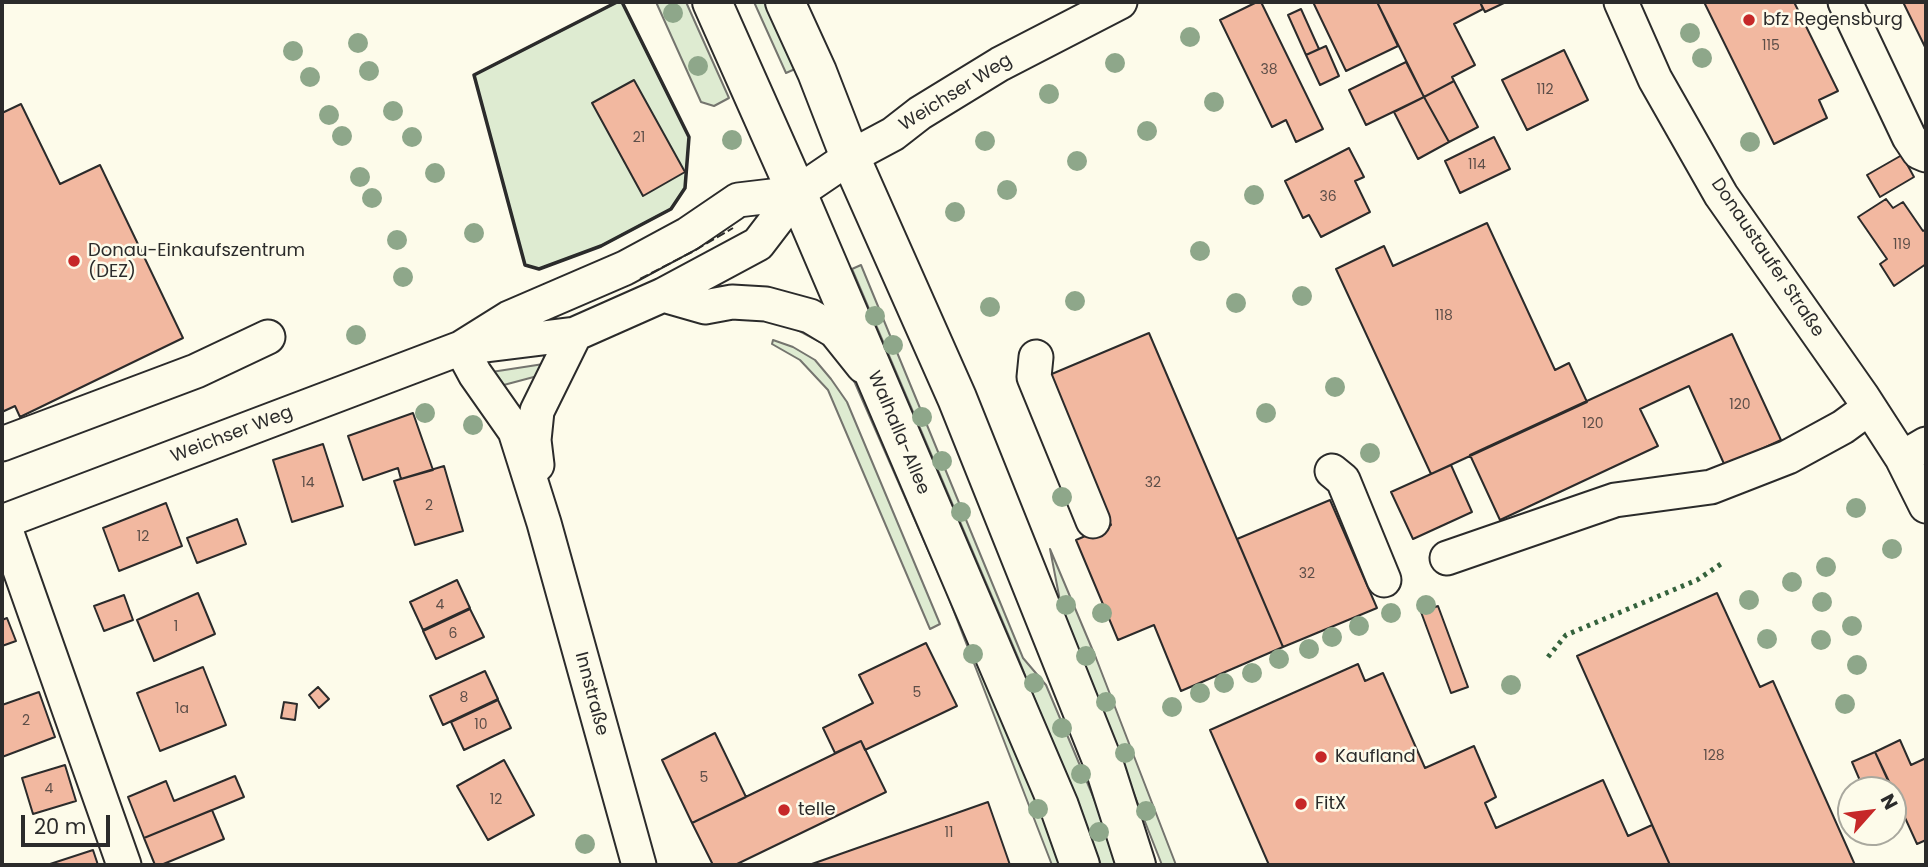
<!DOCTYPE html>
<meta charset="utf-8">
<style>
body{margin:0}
#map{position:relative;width:1928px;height:867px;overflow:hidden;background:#fdfbea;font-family:Poppins,sans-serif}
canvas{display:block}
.frame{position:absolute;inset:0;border:4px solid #2b2b2b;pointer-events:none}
.north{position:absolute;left:1837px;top:776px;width:70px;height:70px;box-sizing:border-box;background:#fdfbea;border:2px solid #a9a89e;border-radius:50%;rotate:62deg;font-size:19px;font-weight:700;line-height:28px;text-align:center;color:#2b2b2b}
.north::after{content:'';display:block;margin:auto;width:24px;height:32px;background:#c62828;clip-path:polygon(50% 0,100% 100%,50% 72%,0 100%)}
.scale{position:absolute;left:21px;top:815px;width:89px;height:32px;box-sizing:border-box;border:4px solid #2b2b2b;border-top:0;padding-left:9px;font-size:21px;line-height:24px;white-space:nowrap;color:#2b2b2b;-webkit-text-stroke:5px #fdfbea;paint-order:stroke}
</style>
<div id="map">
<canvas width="1928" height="867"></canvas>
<div class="frame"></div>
<div class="north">N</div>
<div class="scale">20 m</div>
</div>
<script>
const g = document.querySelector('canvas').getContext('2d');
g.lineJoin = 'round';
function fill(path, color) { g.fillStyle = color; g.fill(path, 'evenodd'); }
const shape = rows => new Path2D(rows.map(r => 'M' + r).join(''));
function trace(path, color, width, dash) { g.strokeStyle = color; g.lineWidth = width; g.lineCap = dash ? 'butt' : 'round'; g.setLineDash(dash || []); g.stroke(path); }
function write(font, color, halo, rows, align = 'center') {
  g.font = font + ' Poppins,sans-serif'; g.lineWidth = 5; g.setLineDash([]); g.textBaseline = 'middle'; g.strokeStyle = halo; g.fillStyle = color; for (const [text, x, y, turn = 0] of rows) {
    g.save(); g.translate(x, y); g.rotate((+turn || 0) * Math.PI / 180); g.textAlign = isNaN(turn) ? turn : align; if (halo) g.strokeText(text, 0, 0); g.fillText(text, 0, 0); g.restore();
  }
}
const green = shape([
 [617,2,622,2,689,137,685,188,671,209,601,246,539,269,525,265,474,75,617,2],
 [656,2,686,2,729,98,714,106,701,102,656,2],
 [754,2,764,2,795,69,786,73,754,2],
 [861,265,1023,658,1046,685,1122,865,1101,865,1019,660,852,269,861,265],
 [794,318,857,364,1065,865,1052,865,946,591,855,383,840,361,822,343,790,326,794,318],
 [773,340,793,347,815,360,831,379,847,402,940,624,930,629,828,390,800,360,772,344,773,340],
 [550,363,545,374,500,386,485,373,550,363],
 [1050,549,1096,658,1176,865,1162,865,1062,611,1050,549]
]);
fill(green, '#deebd1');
trace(green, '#74746e', 2);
const building = shape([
 [1257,2,1261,2,1323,129,1296,142,1286,120,1272,127,1220,20,1257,2],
 [1313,2,1377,2,1398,46,1346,71,1313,2],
 [1377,2,1480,2,1483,9,1454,24,1475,65,1452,77,1454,81,1424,97,1377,2],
 [1480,2,1506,2,1485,12,1480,2],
 [1704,2,1794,2,1838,91,1819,100,1827,118,1774,144,1704,2],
 [1903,2,1926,2,1926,49,1903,2],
 [1301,9,1319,49,1306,55,1288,15,1301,9],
 [1326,46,1339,76,1320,85,1306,55,1326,46],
 [1564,50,1588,100,1527,130,1502,80,1564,50],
 [1406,62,1424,97,1366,125,1349,90,1406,62],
 [634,80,685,172,643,196,592,103,634,80],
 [1454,81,1478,127,1449,142,1424,97,1454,81],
 [1424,97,1449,142,1418,159,1394,112,1424,97],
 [21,104,60,184,100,165,183,338,20,417,15,406,2,412,2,113,21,104],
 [1494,137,1510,169,1460,193,1445,161,1494,137],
 [1349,148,1364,177,1355,181,1370,212,1321,237,1309,215,1303,218,1285,181,1349,148],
 [1902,155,1914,177,1880,197,1867,175,1902,155],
 [1886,199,1893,208,1903,202,1923,231,1926,229,1926,264,1894,286,1880,264,1887,259,1858,217,1886,199],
 [1487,223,1555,370,1569,363,1587,402,1431,474,1336,269,1384,246,1393,266,1487,223],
 [1149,333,1283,647,1181,691,1154,625,1118,640,1076,540,1111,525,1047,376,1149,333],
 [1732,334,1781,440,1725,466,1689,386,1640,409,1658,446,1500,520,1470,455,1732,334],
 [413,413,433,470,401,479,398,468,363,480,348,436,413,413],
 [323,444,343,506,292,522,273,460,323,444],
 [1451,465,1472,512,1413,539,1391,492,1451,465],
 [444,466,463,531,415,545,394,481,444,466],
 [1330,500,1377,608,1283,647,1237,539,1330,500],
 [166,503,182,546,119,571,103,528,166,503],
 [237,519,246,544,197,563,187,538,237,519],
 [457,580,470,608,423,630,410,602,457,580],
 [198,593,215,634,154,661,137,620,198,593],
 [1717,593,1760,687,1773,681,1855,865,1670,865,1577,656,1717,593],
 [124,595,133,620,104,631,94,606,124,595],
 [1438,606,1468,687,1451,693,1421,612,1438,606],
 [470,609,484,637,436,659,423,631,470,609],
 [7,618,16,641,2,646,2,620,7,618],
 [926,643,957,706,865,750,861,741,835,753,823,728,873,703,859,675,926,643],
 [1358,664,1365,681,1383,673,1425,768,1474,746,1496,797,1485,803,1496,828,1603,780,1628,836,1652,825,1670,865,1269,865,1210,730,1358,664],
 [203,667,226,725,160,751,137,693,203,667],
 [485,671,498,699,443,725,430,696,485,671],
 [318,687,329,699,319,708,309,695,318,687],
 [39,692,55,737,2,757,2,705,39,692],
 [498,700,511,728,464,750,451,722,498,700],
 [284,702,297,704,295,720,281,718,284,702],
 [715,733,746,797,692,823,662,760,715,733],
 [1900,740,1911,765,1926,758,1926,840,1917,844,1875,752,1900,740],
 [861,741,886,792,735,865,713,865,692,823,861,741],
 [1875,752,1893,790,1864,790,1852,762,1875,752],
 [504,760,534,815,488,840,457,786,504,760],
 [65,765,76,801,33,814,22,778,65,765],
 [235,776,244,797,144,838,128,797,166,781,174,801,235,776],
 [1893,791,1905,817,1893,822,1893,791],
 [988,802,1010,865,809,865,988,802],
 [212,810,224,839,161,865,155,865,144,838,212,810],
 [93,850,98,865,47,865,93,850]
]);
fill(building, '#f2b8a0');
trace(building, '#2b2b2b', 2);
const minor = shape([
 [1621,2,1655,79,1721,195,1862,396,1902,458,1926,506],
 [1845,2,1909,137,1919,152,1926,155],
 [663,295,705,307,732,302,766,304,810,316,835,331,863,366],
 [470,347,575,334,663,295,758,244,797,193,850,157,893,134,920,113,1000,64,1120,2],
 [461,348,475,374,515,431,544,523,639,865],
 [1036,357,1034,377,1093,521],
 [2,444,196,371,268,337],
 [1902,458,1926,444],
 [537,465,534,440,537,411,575,334],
 [1332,471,1343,480,1384,580],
 [2,522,461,348,509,318,625,268,688,234,738,200,797,193],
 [3,522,124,865],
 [1447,558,1615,500,1711,487,1788,457,1843,427,1869,408]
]);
const major = shape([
 [712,2,797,193,1059,806,1080,865],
 [785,2,817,72,850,157,957,398,1104,765,1136,865]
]);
trace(minor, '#2b2b2b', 37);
trace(major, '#2b2b2b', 42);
trace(minor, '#fdfbea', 33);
trace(major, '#fdfbea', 38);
trace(shape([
 [1548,657,1566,635,1697,580,1724,562]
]), '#34623c', 5, [3.5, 5]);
trace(shape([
 [640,279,692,252,733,228]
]), '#2b2b2b', 2, [9, 3.5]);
trace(shape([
 [617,2,474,75,525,265,539,269,601,246,671,209,685,188,689,137,622,2]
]), '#2b2b2b', 3.5);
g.fillStyle = '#8ea78a';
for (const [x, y] of [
 [673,13],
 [1690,33],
 [1190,37],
 [358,43],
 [293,51],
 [1702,58],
 [1115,63],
 [698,66],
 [369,71],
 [310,77],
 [1049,94],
 [1214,102],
 [393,111],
 [329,115],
 [1147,131],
 [342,136],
 [412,137],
 [732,140],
 [985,141],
 [1750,142],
 [1077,161],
 [435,173],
 [360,177],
 [1007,190],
 [1254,195],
 [372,198],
 [955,212],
 [474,233],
 [397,240],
 [1200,251],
 [403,277],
 [1302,296],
 [1075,301],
 [1236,303],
 [990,307],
 [875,316],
 [356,335],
 [893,345],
 [1335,387],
 [425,413],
 [1266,413],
 [922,417],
 [473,425],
 [1370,453],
 [942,461],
 [1062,497],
 [1856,508],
 [961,512],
 [1892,549],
 [1826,567],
 [1792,582],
 [1749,600],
 [1822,602],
 [1066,605],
 [1426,605],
 [1102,613],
 [1391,613],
 [1359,626],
 [1852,626],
 [1332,637],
 [1767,639],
 [1821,640],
 [1309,649],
 [973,654],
 [1086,656],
 [1279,659],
 [1857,665],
 [1252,673],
 [1034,683],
 [1224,683],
 [1511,685],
 [1200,693],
 [1106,702],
 [1845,704],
 [1172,707],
 [1062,728],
 [1125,753],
 [1081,774],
 [1038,809],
 [1146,811],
 [1099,832],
 [585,844]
]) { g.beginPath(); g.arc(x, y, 10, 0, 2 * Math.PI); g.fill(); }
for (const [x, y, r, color] of [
 [1749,20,7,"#c62828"],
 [74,261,7,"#c62828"],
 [1321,757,7,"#c62828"],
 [1301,804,7,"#c62828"],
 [784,810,7,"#c62828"]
]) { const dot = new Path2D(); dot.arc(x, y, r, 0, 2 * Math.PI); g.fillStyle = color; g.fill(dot); trace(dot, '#fdfbea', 2.5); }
write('14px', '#5d4e48', null, [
 ["115",1771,46],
 ["38",1269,70],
 ["112",1545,90],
 ["21",639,138],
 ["114",1477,165],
 ["36",1328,197],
 ["119",1902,245],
 ["118",1444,316],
 ["120",1740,405],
 ["120",1593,424],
 ["14",308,483],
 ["32",1153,483],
 ["2",429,506],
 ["12",143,537],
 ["32",1307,574],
 ["4",440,605],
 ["1",176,627],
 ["6",453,634],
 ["5",917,693],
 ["8",464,698],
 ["1a",182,709],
 ["2",26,721],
 ["10",481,725],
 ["128",1714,756],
 ["5",704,778],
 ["4",49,789],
 ["12",496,800],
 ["11",949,833]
]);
write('18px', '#2b2b2b', '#fdfbea', [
 ["bfz Regensburg",1763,20],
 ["Donau-Einkaufszentrum",88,251],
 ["(DEZ)",88,272],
 ["Kaufland",1335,757],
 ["FitX",1315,804],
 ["telle",798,810]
], 'left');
write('18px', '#2b2b2b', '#fdfbea', [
 ["Weichser Weg",956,93,-32],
 ["Donaustaufer Straße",1767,258,56],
 ["Walhalla-Allee",898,433,67],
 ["Weichser Weg",232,435,-21],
 ["Innstraße",591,694,75]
]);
</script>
